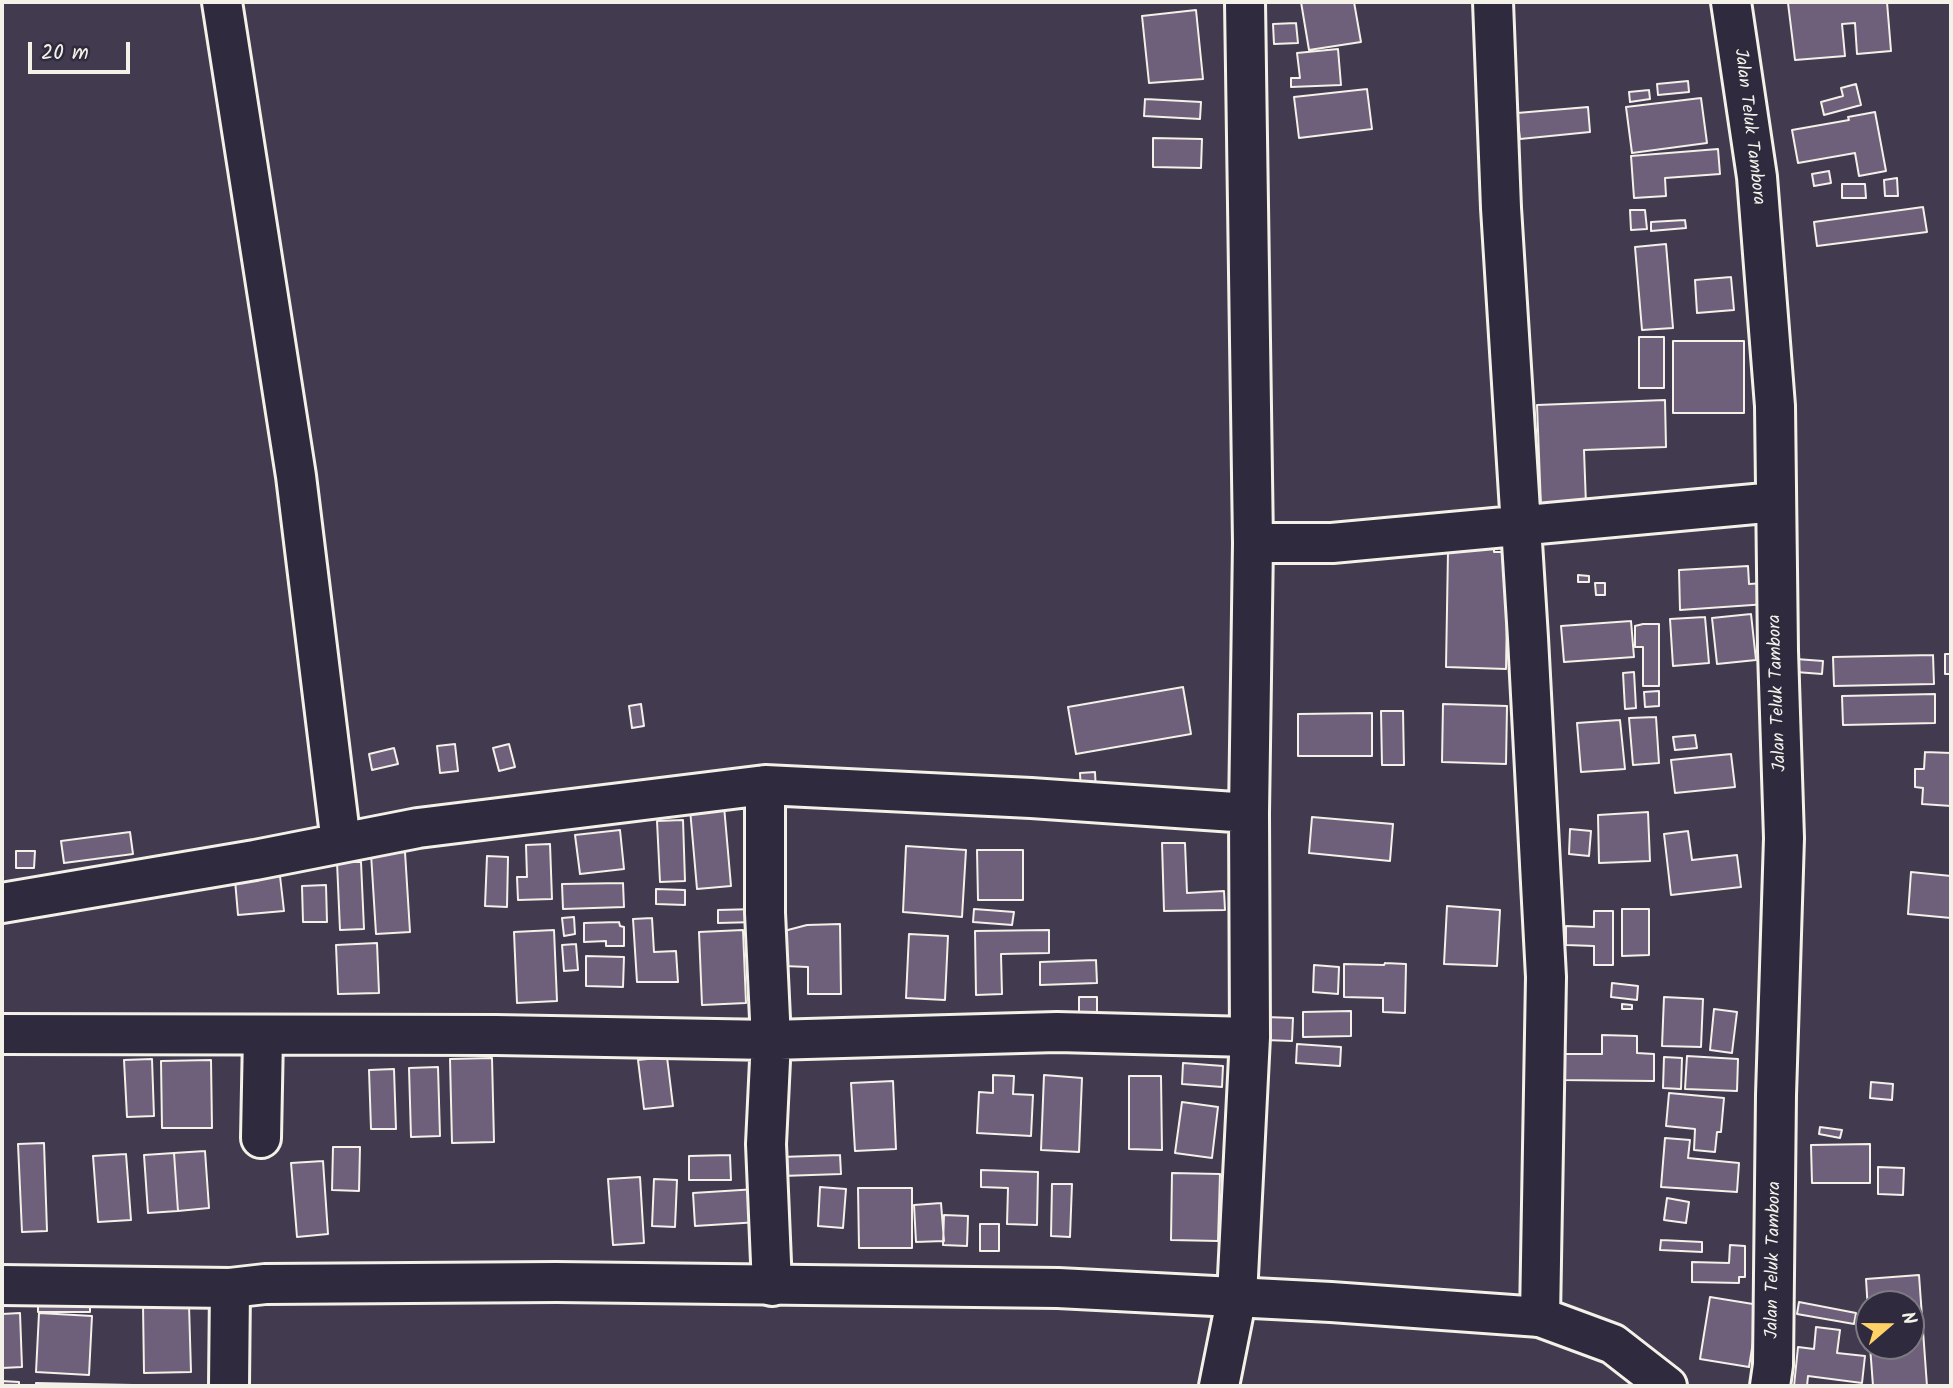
<!DOCTYPE html>
<style>
body{margin:0}
#map{position:relative;width:1953px;height:1388px;overflow:hidden;background:#423a4f;font-family:Kalam,sans-serif}
canvas{display:block}
.frame{position:absolute;inset:0;border:4px solid #f4f1e8;pointer-events:none}
.north{position:absolute;left:1855px;top:1290px;width:70px;height:70px;box-sizing:border-box;background:#2f2a3d;border:2px solid #7e7a81;border-radius:50%;rotate:70deg;font-size:19px;font-weight:700;line-height:28px;text-align:center;color:#f4f1e8}
.north::after{content:'';display:block;margin:auto;width:24px;height:32px;background:#ffd166;clip-path:polygon(50% 0,100% 100%,50% 72%,0 100%)}
.scale{position:absolute;left:28px;top:42px;width:102px;height:32px;box-sizing:border-box;border:4px solid #f4f1e8;border-top:0;padding-left:9px;font-size:21px;line-height:24px;white-space:nowrap;color:#f4f1e8;-webkit-text-stroke:5px #2f2a3d;paint-order:stroke}
</style>
<div id="map">
<canvas width="1953" height="1388"></canvas>
<div class="frame"></div>
<div class="north">N</div>
<div class="scale">20 m</div>
</div>
<script>
const g = document.querySelector('canvas').getContext('2d');
g.lineJoin = 'round';
function fill(path, color) { g.fillStyle = color; g.fill(path, 'evenodd'); }
const shape = rows => new Path2D(rows.map(r => 'M' + r).join(''));
function trace(path, color, width, dash) { g.strokeStyle = color; g.lineWidth = width; g.lineCap = dash ? 'butt' : 'round'; g.setLineDash(dash || []); g.stroke(path); }
function write(font, color, halo, rows, align = 'center') {
  g.font = font + ' Kalam,sans-serif'; g.lineWidth = 5; g.setLineDash([]); g.textBaseline = 'middle'; g.strokeStyle = halo; g.fillStyle = color; for (const [text, x, y, turn = 0] of rows) {
    g.save(); g.translate(x, y); g.rotate((+turn || 0) * Math.PI / 180); g.textAlign = isNaN(turn) ? turn : align; if (halo) g.strokeText(text, 0, 0); g.fillText(text, 0, 0); g.restore();
  }
}
const building = shape([
 [1301,2,1354,2,1361,42,1309,50,1301,2],
 [1887,2,1891,51,1857,54,1855,23,1842,24,1845,56,1795,60,1788,3,1887,2],
 [1196,10,1203,79,1149,83,1142,16,1196,10],
 [1296,23,1298,43,1274,44,1273,24,1296,23],
 [1338,49,1341,85,1291,87,1291,78,1300,78,1297,53,1338,49],
 [1688,81,1689,92,1658,95,1657,84,1688,81],
 [1856,84,1861,105,1824,115,1821,102,1843,96,1841,88,1856,84],
 [1367,89,1372,129,1299,138,1294,97,1367,89],
 [1649,90,1650,99,1630,102,1629,92,1649,90],
 [1701,98,1707,143,1632,153,1626,107,1701,98],
 [1145,99,1201,102,1200,119,1144,116,1145,99],
 [1588,107,1590,132,1520,139,1517,113,1588,107],
 [1875,112,1886,171,1859,176,1855,153,1798,163,1792,130,1849,120,1848,117,1875,112],
 [1153,138,1202,139,1201,168,1153,167,1153,138],
 [1718,149,1720,174,1665,178,1666,196,1634,198,1631,156,1718,149],
 [1829,171,1831,183,1814,186,1812,174,1829,171],
 [1897,178,1898,196,1885,196,1884,180,1897,178],
 [1842,184,1865,184,1866,198,1842,198,1842,184],
 [1923,207,1927,232,1817,246,1814,222,1923,207],
 [1630,210,1645,210,1647,229,1631,230,1630,210],
 [1685,220,1686,228,1651,231,1651,222,1685,220],
 [1666,244,1673,328,1642,330,1635,247,1666,244],
 [1731,277,1734,310,1697,313,1695,280,1731,277],
 [1639,337,1664,337,1664,388,1639,388,1639,337],
 [1673,341,1744,341,1744,413,1673,413,1673,341],
 [1665,400,1666,447,1584,450,1586,505,1541,507,1537,405,1665,400],
 [1458,544,1494,545,1494,552,1508,552,1506,669,1446,667,1448,551,1457,551,1458,544],
 [1748,566,1749,584,1765,583,1767,604,1680,610,1679,570,1748,566],
 [1578,575,1589,576,1589,582,1578,582,1578,575],
 [1595,583,1605,583,1605,595,1596,595,1595,583],
 [1751,614,1756,660,1717,664,1712,618,1751,614],
 [1705,617,1709,663,1673,666,1670,619,1705,617],
 [1631,621,1634,657,1564,662,1561,626,1631,621],
 [1643,624,1659,624,1659,686,1643,686,1643,647,1635,647,1635,626,1643,624],
 [1945,654,1951,654,1951,674,1945,674,1945,654],
 [1933,655,1934,684,1834,686,1833,657,1933,655],
 [1796,659,1823,661,1822,674,1796,672,1796,659],
 [1634,672,1636,708,1625,709,1623,673,1634,672],
 [1183,687,1191,734,1076,754,1068,707,1183,687],
 [1659,691,1659,706,1645,707,1644,692,1659,691],
 [1935,694,1935,723,1843,725,1842,696,1935,694],
 [641,704,644,726,632,728,629,706,641,704],
 [1443,704,1507,706,1506,764,1442,762,1443,704],
 [1381,711,1403,711,1404,765,1382,765,1381,711],
 [1372,713,1372,756,1298,756,1298,714,1372,713],
 [1656,717,1659,763,1633,765,1629,718,1656,717],
 [1620,720,1625,769,1581,772,1577,723,1620,720],
 [1695,735,1697,748,1675,750,1673,737,1695,735],
 [455,744,458,771,440,773,437,746,455,744],
 [509,744,515,767,499,771,493,748,509,744],
 [394,748,398,764,372,770,369,754,394,748],
 [1925,752,1951,753,1951,806,1922,804,1923,788,1915,787,1915,769,1924,769,1925,752],
 [1731,754,1735,787,1675,793,1671,760,1731,754],
 [1095,772,1096,792,1081,793,1080,773,1095,772],
 [724,806,731,886,697,889,690,809,724,806],
 [1648,812,1650,861,1599,863,1598,815,1648,812],
 [1312,817,1393,824,1390,861,1309,853,1312,817],
 [683,820,685,881,660,882,657,821,683,820],
 [1570,829,1591,831,1589,856,1569,854,1570,829],
 [620,830,624,869,580,874,575,835,620,830],
 [1688,831,1692,860,1737,855,1741,887,1671,895,1664,834,1688,831],
 [130,832,133,854,64,863,61,841,130,832],
 [1162,843,1185,843,1187,893,1224,891,1225,910,1164,911,1162,843],
 [550,844,552,899,518,900,517,877,527,877,526,845,550,844],
 [906,846,966,850,962,917,903,912,906,846],
 [977,850,1023,850,1023,900,978,900,977,850],
 [16,851,35,851,34,868,16,868,16,851],
 [405,852,410,932,376,934,371,854,405,852],
 [487,856,508,857,507,907,485,906,487,856],
 [337,862,361,862,364,929,340,930,337,862],
 [1911,872,1951,876,1951,918,1908,914,1911,872],
 [280,876,284,911,238,915,235,880,280,876],
 [623,883,624,907,563,909,562,884,623,883],
 [326,885,327,922,303,922,302,886,326,885],
 [656,889,685,890,685,905,656,904,656,889],
 [1447,906,1500,910,1497,966,1444,964,1447,906],
 [757,909,757,922,718,923,718,910,757,909],
 [974,909,1014,912,1012,925,973,922,974,909],
 [1622,909,1649,909,1649,955,1622,956,1622,909],
 [1594,911,1613,911,1613,965,1594,965,1594,946,1566,945,1566,926,1594,927,1594,911],
 [574,917,575,934,564,936,562,918,574,917],
 [652,918,654,952,676,951,678,982,637,982,633,919,652,918],
 [619,922,620,926,624,927,624,946,606,946,606,941,584,942,584,923,619,922],
 [840,924,841,994,808,994,808,967,784,966,784,931,807,925,840,924],
 [554,930,557,1001,517,1003,514,932,554,930],
 [743,930,746,1003,702,1005,699,932,743,930],
 [1049,930,1049,953,1001,954,1002,994,976,995,975,931,1049,930],
 [909,934,948,936,945,1000,906,998,909,934],
 [377,943,379,993,338,994,336,945,377,943],
 [576,944,578,970,564,971,562,945,576,944],
 [586,956,624,957,623,987,586,986,586,956],
 [1096,960,1097,983,1040,985,1040,962,1096,960],
 [1385,963,1406,964,1405,1013,1383,1012,1383,998,1344,997,1344,964,1384,965,1385,963],
 [1314,965,1339,967,1338,994,1313,992,1314,965],
 [1612,983,1638,986,1637,1000,1611,997,1612,983],
 [1079,997,1097,997,1097,1019,1079,1019,1079,997],
 [1664,997,1703,999,1701,1047,1662,1046,1664,997],
 [1622,1004,1632,1005,1632,1009,1622,1009,1622,1004],
 [1714,1009,1737,1012,1732,1053,1710,1050,1714,1009],
 [1351,1011,1351,1036,1303,1037,1303,1012,1351,1011],
 [1266,1017,1293,1018,1292,1041,1265,1040,1266,1017],
 [1602,1035,1637,1036,1637,1053,1654,1054,1654,1081,1559,1080,1559,1054,1602,1054,1602,1035],
 [1297,1044,1341,1047,1340,1066,1296,1063,1297,1044],
 [1687,1056,1738,1059,1737,1091,1685,1089,1687,1056],
 [667,1057,673,1106,644,1109,638,1060,667,1057],
 [1664,1057,1682,1058,1681,1089,1663,1088,1664,1057],
 [492,1058,494,1142,452,1143,450,1059,492,1058],
 [152,1059,154,1116,127,1117,124,1060,152,1059],
 [211,1060,212,1128,162,1128,161,1061,211,1060],
 [1183,1063,1223,1066,1222,1087,1182,1084,1183,1063],
 [438,1067,440,1136,411,1137,409,1068,438,1067],
 [394,1069,396,1129,371,1129,369,1070,394,1069],
 [993,1075,1014,1076,1013,1094,1033,1095,1031,1136,977,1133,979,1092,993,1093,993,1075],
 [1044,1075,1082,1078,1079,1152,1041,1150,1044,1075],
 [1129,1076,1161,1076,1162,1150,1129,1149,1129,1076],
 [893,1081,896,1149,855,1151,851,1083,893,1081],
 [1871,1082,1893,1084,1892,1100,1870,1098,1871,1082],
 [1669,1093,1724,1098,1721,1132,1717,1132,1715,1152,1694,1150,1695,1129,1666,1126,1669,1093],
 [1182,1102,1218,1107,1212,1158,1175,1153,1182,1102],
 [1820,1127,1842,1130,1840,1138,1819,1134,1820,1127],
 [1665,1138,1690,1140,1688,1158,1739,1163,1737,1192,1661,1187,1665,1138],
 [44,1143,47,1231,22,1232,18,1144,44,1143],
 [1870,1144,1870,1183,1812,1183,1811,1145,1870,1144],
 [333,1147,360,1147,359,1191,332,1190,333,1147],
 [205,1151,209,1208,178,1211,174,1153,205,1151],
 [174,1153,178,1211,148,1213,144,1155,174,1153],
 [126,1154,131,1220,98,1222,93,1156,126,1154],
 [730,1155,731,1180,689,1180,689,1156,730,1155],
 [840,1155,841,1174,782,1176,781,1157,840,1155],
 [323,1161,328,1234,297,1237,291,1163,323,1161],
 [1878,1167,1904,1168,1903,1195,1878,1194,1878,1167],
 [981,1170,1038,1172,1037,1225,1007,1224,1008,1188,981,1187,981,1170],
 [1172,1173,1220,1174,1218,1241,1171,1240,1172,1173],
 [640,1177,644,1243,613,1245,608,1179,640,1177],
 [654,1179,677,1180,675,1227,652,1226,654,1179],
 [1052,1184,1072,1184,1070,1237,1051,1236,1052,1184],
 [820,1187,846,1189,843,1228,818,1226,820,1187],
 [858,1188,912,1188,912,1248,859,1248,858,1188],
 [757,1189,759,1222,695,1226,693,1193,757,1189],
 [1667,1198,1689,1202,1686,1223,1664,1220,1667,1198],
 [941,1203,944,1241,916,1242,914,1205,941,1203],
 [944,1215,968,1216,967,1246,943,1245,944,1215],
 [980,1224,999,1224,999,1251,980,1251,980,1224],
 [1661,1240,1702,1242,1702,1252,1660,1250,1661,1240],
 [1730,1245,1745,1246,1745,1277,1739,1277,1739,1283,1692,1282,1692,1262,1729,1263,1730,1245],
 [1919,1275,1927,1386,1873,1386,1870,1346,1911,1346,1911,1304,1869,1304,1869,1327,1866,1279,1919,1275],
 [38,1290,90,1290,90,1312,38,1312,38,1290],
 [1710,1297,1759,1305,1749,1367,1700,1359,1710,1297],
 [1799,1302,1856,1313,1854,1324,1797,1314,1799,1302],
 [143,1305,189,1305,191,1372,144,1373,143,1305],
 [20,1313,22,1367,2,1368,2,1314,20,1313],
 [39,1313,92,1316,89,1375,36,1372,39,1313],
 [1816,1327,1840,1330,1837,1353,1865,1356,1862,1383,1808,1376,1807,1386,1794,1386,1798,1347,1814,1349,1816,1327],
 [2,1381,19,1382,19,1386,2,1386,2,1381],
 [36,1383,133,1385,133,1386,36,1386,36,1383]
]);
fill(building, '#6e5f7a');
trace(building, '#f4f1e8', 2);
const street = shape([
 [222,2,296,476,341,843],
 [1493,2,1501,208,1528,638,1546,977,1540,1317],
 [1731,2,1757,177,1775,406,1778,651,1784,838,1776,1095,1773,1365,1770,1386],
 [1253,543,1332,543,1776,502],
 [765,785,765,913,771,1040,766,1144,772,1286],
 [2,903,255,860,418,828,765,785,1031,798,1249,813],
 [2,1034,496,1035,771,1040,1057,1032,1250,1037],
 [261,1138,263,1036],
 [229,1386,230,1288],
 [1219,1386,1237,1296,1250,1037,1249,813,1253,543,1245,2]
]);
const secondary = shape([
 [2,1285,230,1288,265,1284,556,1282,1058,1288,1331,1302,1540,1317,1613,1344,1667,1386]
]);
trace(street, '#f4f1e8', 44);
trace(secondary, '#f4f1e8', 44);
trace(street, '#2f2a3d', 38);
trace(secondary, '#2f2a3d', 38);
write('18px', '#f4f1e8', '#2f2a3d', [
 ["Jalan Teluk Tambora",1748,127,83],
 ["Jalan Teluk Tambora",1779,693,-92],
 ["Jalan Teluk Tambora",1775,1260,-89]
]);
</script>
